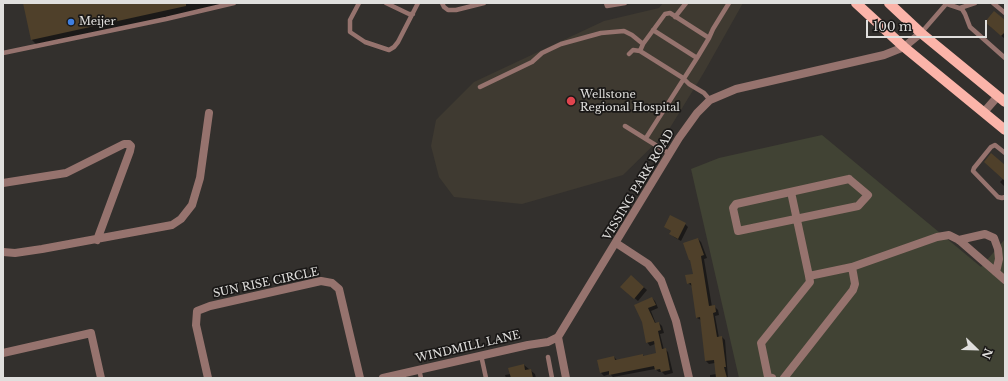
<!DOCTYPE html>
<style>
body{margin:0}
#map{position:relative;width:1008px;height:381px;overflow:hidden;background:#33302d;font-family:"Libre Baskerville",serif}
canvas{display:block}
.frame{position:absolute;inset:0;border:4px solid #e0dfdd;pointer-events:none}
.north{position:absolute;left:956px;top:329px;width:40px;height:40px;-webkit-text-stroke:3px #1a1817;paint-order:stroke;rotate:113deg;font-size:11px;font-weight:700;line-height:16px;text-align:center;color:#e0dfdd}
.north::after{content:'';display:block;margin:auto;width:14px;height:18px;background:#e0dfdd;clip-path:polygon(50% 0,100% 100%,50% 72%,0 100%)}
.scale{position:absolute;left:866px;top:20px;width:121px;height:18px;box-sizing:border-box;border:2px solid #e0dfdd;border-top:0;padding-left:5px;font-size:12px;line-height:14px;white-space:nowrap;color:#e0dfdd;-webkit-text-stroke:3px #1a1817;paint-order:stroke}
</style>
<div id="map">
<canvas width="1008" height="381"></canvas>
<div class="frame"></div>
<div class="north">N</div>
<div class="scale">100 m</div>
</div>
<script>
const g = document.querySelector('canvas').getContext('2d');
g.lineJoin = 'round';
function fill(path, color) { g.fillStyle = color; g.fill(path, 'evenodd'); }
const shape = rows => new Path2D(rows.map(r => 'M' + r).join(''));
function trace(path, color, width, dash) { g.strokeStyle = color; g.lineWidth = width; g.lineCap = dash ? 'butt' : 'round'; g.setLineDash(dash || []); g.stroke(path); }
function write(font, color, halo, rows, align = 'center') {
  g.font = font + ' "Libre Baskerville",serif'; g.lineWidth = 3.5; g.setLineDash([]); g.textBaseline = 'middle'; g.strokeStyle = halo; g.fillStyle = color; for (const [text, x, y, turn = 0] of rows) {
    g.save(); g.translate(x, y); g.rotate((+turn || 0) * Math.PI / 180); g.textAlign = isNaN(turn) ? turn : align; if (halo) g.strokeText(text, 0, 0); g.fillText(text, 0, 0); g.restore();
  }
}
fill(shape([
 [663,3,743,3,703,74,668,131,623,175,522,204,454,197,439,177,431,146,436,120,474,82,604,21,659,8]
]), '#3f3a31');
fill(shape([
 [822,135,981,267,1005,239,1005,378,739,378,691,169,719,158]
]), '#414334');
fill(shape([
 [24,3,228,3,38,46,32,40],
 [1005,21,1005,39,991,27],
 [1005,167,1005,187,1000,182,1003,179],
 [685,224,688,227,681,241,674,237,671,234,672,232,665,227],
 [698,239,701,242,707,258,704,259,712,307,715,307,718,310,719,315,715,316,719,338,722,337,725,340,728,378,710,378,710,375,717,374,715,363,709,364,706,361,701,320,697,318,692,286,688,283,694,275],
 [631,276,647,290,638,301,625,290],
 [652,298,655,301,658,308,651,311,656,324,659,323,662,326,664,333,660,334,664,350,665,349,668,352,673,373,665,375,662,372,659,372,655,369,613,377,610,374,604,376,601,373,614,357,617,360,643,355,644,357,657,354,655,344,650,346,647,342,643,321,636,305],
 [524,365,535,374,536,378,506,378,505,375,511,374]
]), '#0007');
fill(shape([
 [23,3,186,3,186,6,31,40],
 [994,11,1005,20,1005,32,1001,36,985,22],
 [991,153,1005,165,1005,181,984,162],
 [670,215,686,223,678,239,669,234,671,231,664,227],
 [698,238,704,255,701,256,709,306,715,305,716,312,713,313,717,337,722,336,726,367,724,367,727,378,716,378,714,360,705,361,700,317,696,318,691,283,687,284,685,275,693,274,690,260,689,260,683,243],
 [631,275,644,287,634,299,620,287],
 [652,297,656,305,648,308,655,323,659,322,661,330,658,331,662,349,666,348,670,370,661,372,660,369,655,370,654,366,609,375,609,371,600,373,597,360,614,356,615,360,643,354,643,356,656,353,654,341,646,343,642,322,634,305],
 [524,364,525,370,531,369,533,378,511,378,508,368]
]), '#4f402a');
trace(shape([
 [359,3,350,20,350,32,365,42,389,50,394,47,398,42,418,3],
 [386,3,409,14,413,14],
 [442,3,444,7,448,10,456,10,484,3],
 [606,3,607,6,625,3],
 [993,3,1005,13],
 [947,4,962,9,965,14,970,27,1005,58],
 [960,8,975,3],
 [675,17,686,3],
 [653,30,697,58],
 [921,33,947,3],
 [640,51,643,44,665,14,670,13,709,38],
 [3,53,166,19,234,3],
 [629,54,633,50,640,51,683,78,689,84,704,93,710,100],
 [480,87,532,62,542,53,561,44,601,33,624,31,632,35,643,44],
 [625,126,670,154],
 [646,138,697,58,709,38,713,29,729,3],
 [1005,153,995,145,991,147,974,168,973,171,998,197,1002,198,1005,197],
 [481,355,486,378],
 [548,357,552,378],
 [419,369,421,378]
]), '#96736e', 4.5);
trace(shape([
 [984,112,998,96],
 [849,179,868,195,858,206,738,231,733,208,736,204,849,179],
 [3,183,66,173,124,144,129,144,131,146,130,151,97,240],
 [791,192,809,276,852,267,937,237,949,235,959,240,1005,280],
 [959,240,985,234,994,238,998,249,999,259,996,272],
 [616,243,648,264,661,280,676,321,689,378],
 [3,252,15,253,42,249,172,225,181,219,192,205,200,178,209,113],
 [3,353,91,333,101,378],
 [208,378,196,325,197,311,210,306,321,281,332,283,339,289,360,378],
 [383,378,528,345,548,342,558,337],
 [566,378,558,337,679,138,697,113,710,100,736,89,884,55,904,47,921,33],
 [772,378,768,377,761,343,810,282,809,276],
 [784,378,853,290,855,284,852,267]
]), '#96736e', 8);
trace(shape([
 [856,3,904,47,1005,130],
 [889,3,921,33,1005,102]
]), '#fbb4a9', 10);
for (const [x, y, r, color] of [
 [71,22,4,"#3f7fe0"],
 [571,101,5,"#e0444e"]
]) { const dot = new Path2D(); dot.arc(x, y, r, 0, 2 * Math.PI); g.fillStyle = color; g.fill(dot); trace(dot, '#1a1817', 1.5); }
write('11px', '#e0dfdd', '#1a1817', [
 ["Meijer",79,22],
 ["Wellstone",580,95],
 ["Regional Hospital",580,108]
], 'left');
write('11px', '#e0dfdd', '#1a1817', [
 ["VISSING PARK ROAD",639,185,-59],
 ["SUN RISE CIRCLE",266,283,-12],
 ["WINDMILL LANE",468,347,-13]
]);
</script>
